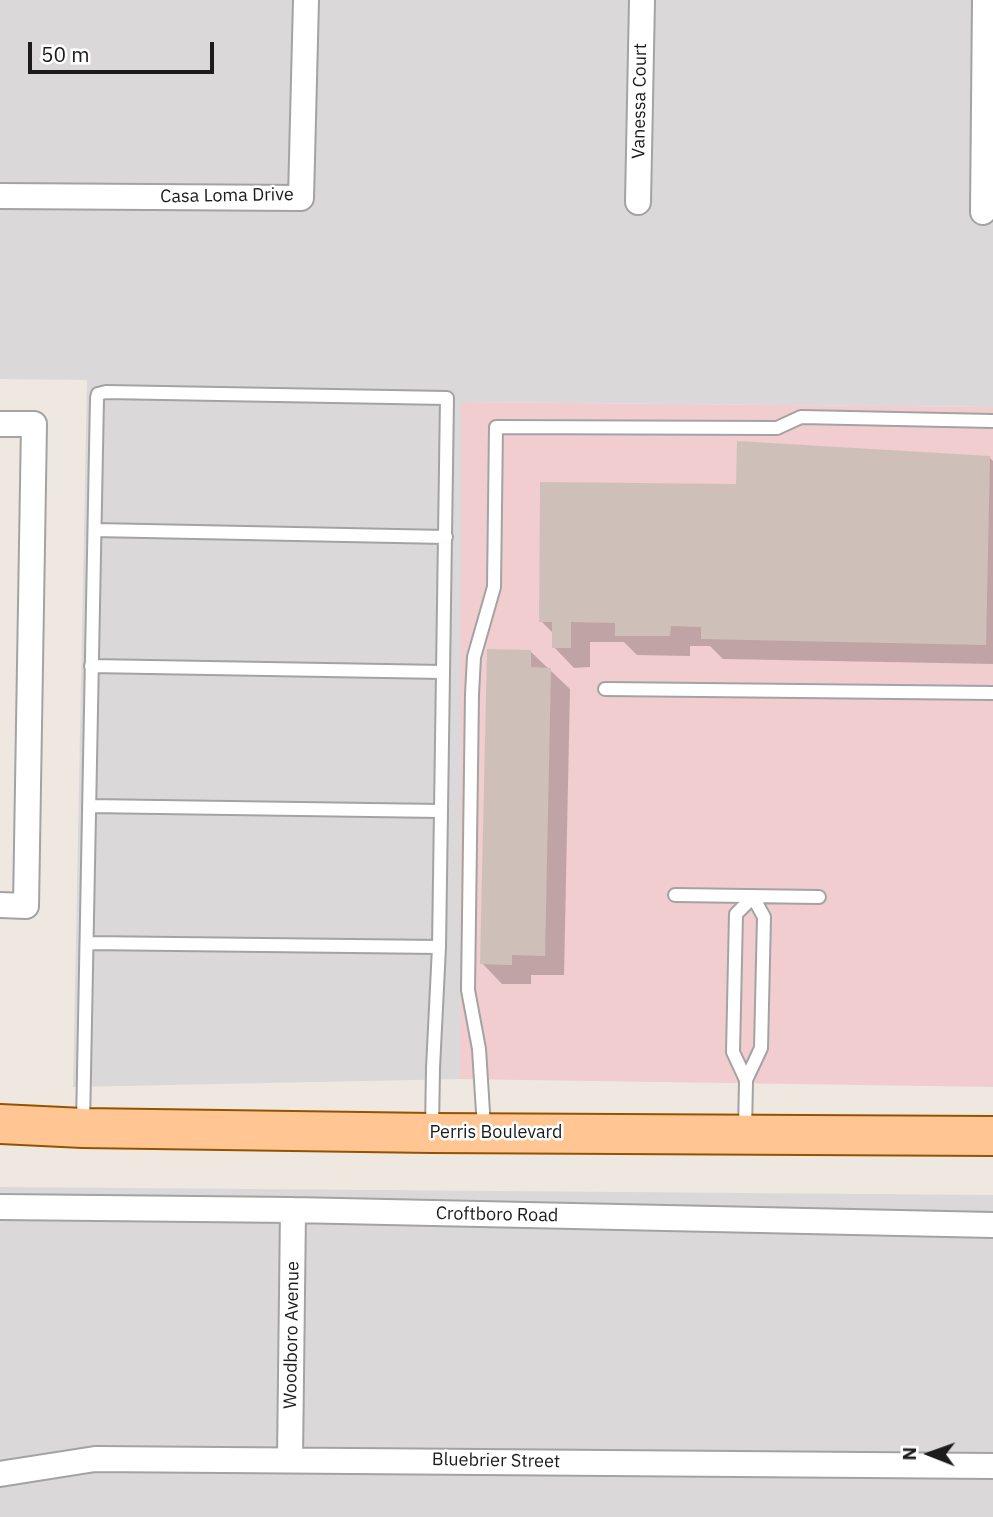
<!DOCTYPE html>
<style>
body{margin:0}
#map{position:relative;width:993px;height:1517px;overflow:hidden;background:#eee8e0;font-family:"IBM Plex Sans",sans-serif}
canvas{display:block}
.north{position:absolute;left:895px;top:1419px;width:70px;height:70px;-webkit-text-stroke:5px #fff;paint-order:stroke;rotate:271deg;font-size:19px;font-weight:700;line-height:28px;text-align:center;color:#1c1c1c}
.north::after{content:'';display:block;margin:auto;width:24px;height:32px;background:#1c1c1c;clip-path:polygon(50% 0,100% 100%,50% 72%,0 100%)}
.scale{position:absolute;left:28px;top:42px;width:186px;height:32px;box-sizing:border-box;border:4px solid #1c1c1c;border-top:0;padding-left:9px;font-size:21px;line-height:24px;white-space:nowrap;color:#1c1c1c;-webkit-text-stroke:5px #fff;paint-order:stroke}
</style>
<div id="map">
<canvas width="993" height="1517"></canvas>
<div class="north">N</div>
<div class="scale">50 m</div>
</div>
<script>
const g = document.querySelector('canvas').getContext('2d');
g.lineJoin = 'round';
function fill(path, color) { g.fillStyle = color; g.fill(path, 'evenodd'); }
const shape = rows => new Path2D(rows.map(r => 'M' + r).join(''));
function trace(path, color, width, dash) { g.strokeStyle = color; g.lineWidth = width; g.lineCap = dash ? 'butt' : 'round'; g.setLineDash(dash || []); g.stroke(path); }
function write(font, color, halo, rows, align = 'center') {
  g.font = font + ' "IBM Plex Sans",sans-serif'; g.lineWidth = 5; g.setLineDash([]); g.textBaseline = 'middle'; g.strokeStyle = halo; g.fillStyle = color; for (const [text, x, y, turn = 0] of rows) {
    g.save(); g.translate(x, y); g.rotate((+turn || 0) * Math.PI / 180); g.textAlign = isNaN(turn) ? turn : align; if (halo) g.strokeText(text, 0, 0); g.fillText(text, 0, 0); g.restore();
  }
}
fill(shape([
 [0,0,993,0,993,407,462,402,460,1079,73,1087,87,380,0,379],
 [0,1187,993,1195,993,1517,0,1517]
]), '#dad8d9');
fill(shape([
 [461,402,993,407,993,1087,460,1079]
]), '#f1cdcf');
fill(shape([
 [989,457,993,461,993,664,723,659,710,646,690,646,690,656,637,655,624,642,590,642,590,667,574,668,554,647,554,634,541,621,738,486],
 [531,652,570,689,564,975,531,975,531,984,502,984,482,963]
]), '#0003');
fill(shape([
 [737,441,990,456,986,645,701,639,701,627,671,626,670,636,615,636,615,623,571,622,571,648,552,648,552,622,539,622,540,482,736,484],
 [487,649,531,650,531,667,551,668,545,956,512,955,512,965,480,964]
]), '#cec0b9');
const service = shape([
 [95,530,446,537],
 [91,666,443,672],
 [605,689,993,693],
 [89,806,440,811],
 [675,895,819,897],
 [87,943,439,947],
 [746,1080,733,1052,736,914,753,897],
 [83,1125,97,398,98,394,106,392,447,398,439,947,433,1068,432,1129],
 [484,1128,479,1049,468,990,472,694,474,657,494,587,496,427,777,428,801,417,993,421],
 [745,1131,746,1080,761,1048,764,917,753,897]
]);
const minor = shape([
 [0,196,301,198,306,0],
 [638,202,642,0],
 [983,212,985,0],
 [0,424,34,424,26,906,0,905],
 [0,1207,293,1210,993,1225],
 [290,1459,293,1210],
 [0,1474,95,1459,993,1466]
]);
const primary = shape([
 [0,1124,83,1128,432,1133,993,1136]
]);
trace(service, '#a3a3a3', 16);
trace(minor, '#a3a3a3', 28);
trace(primary, '#935300', 42);
trace(service, '#fff', 12);
trace(minor, '#fff', 24);
trace(primary, '#ffc694', 38);
write('18px', '#1c1c1c', '#fff', [
 ["Vanessa Court",640,101,-89],
 ["Casa Loma Drive",227,196,-1],
 ["Perris Boulevard",496,1133],
 ["Croftboro Road",497,1215,1],
 ["Woodboro Avenue",292,1335,-89],
 ["Bluebrier Street",496,1461,1]
]);
</script>
